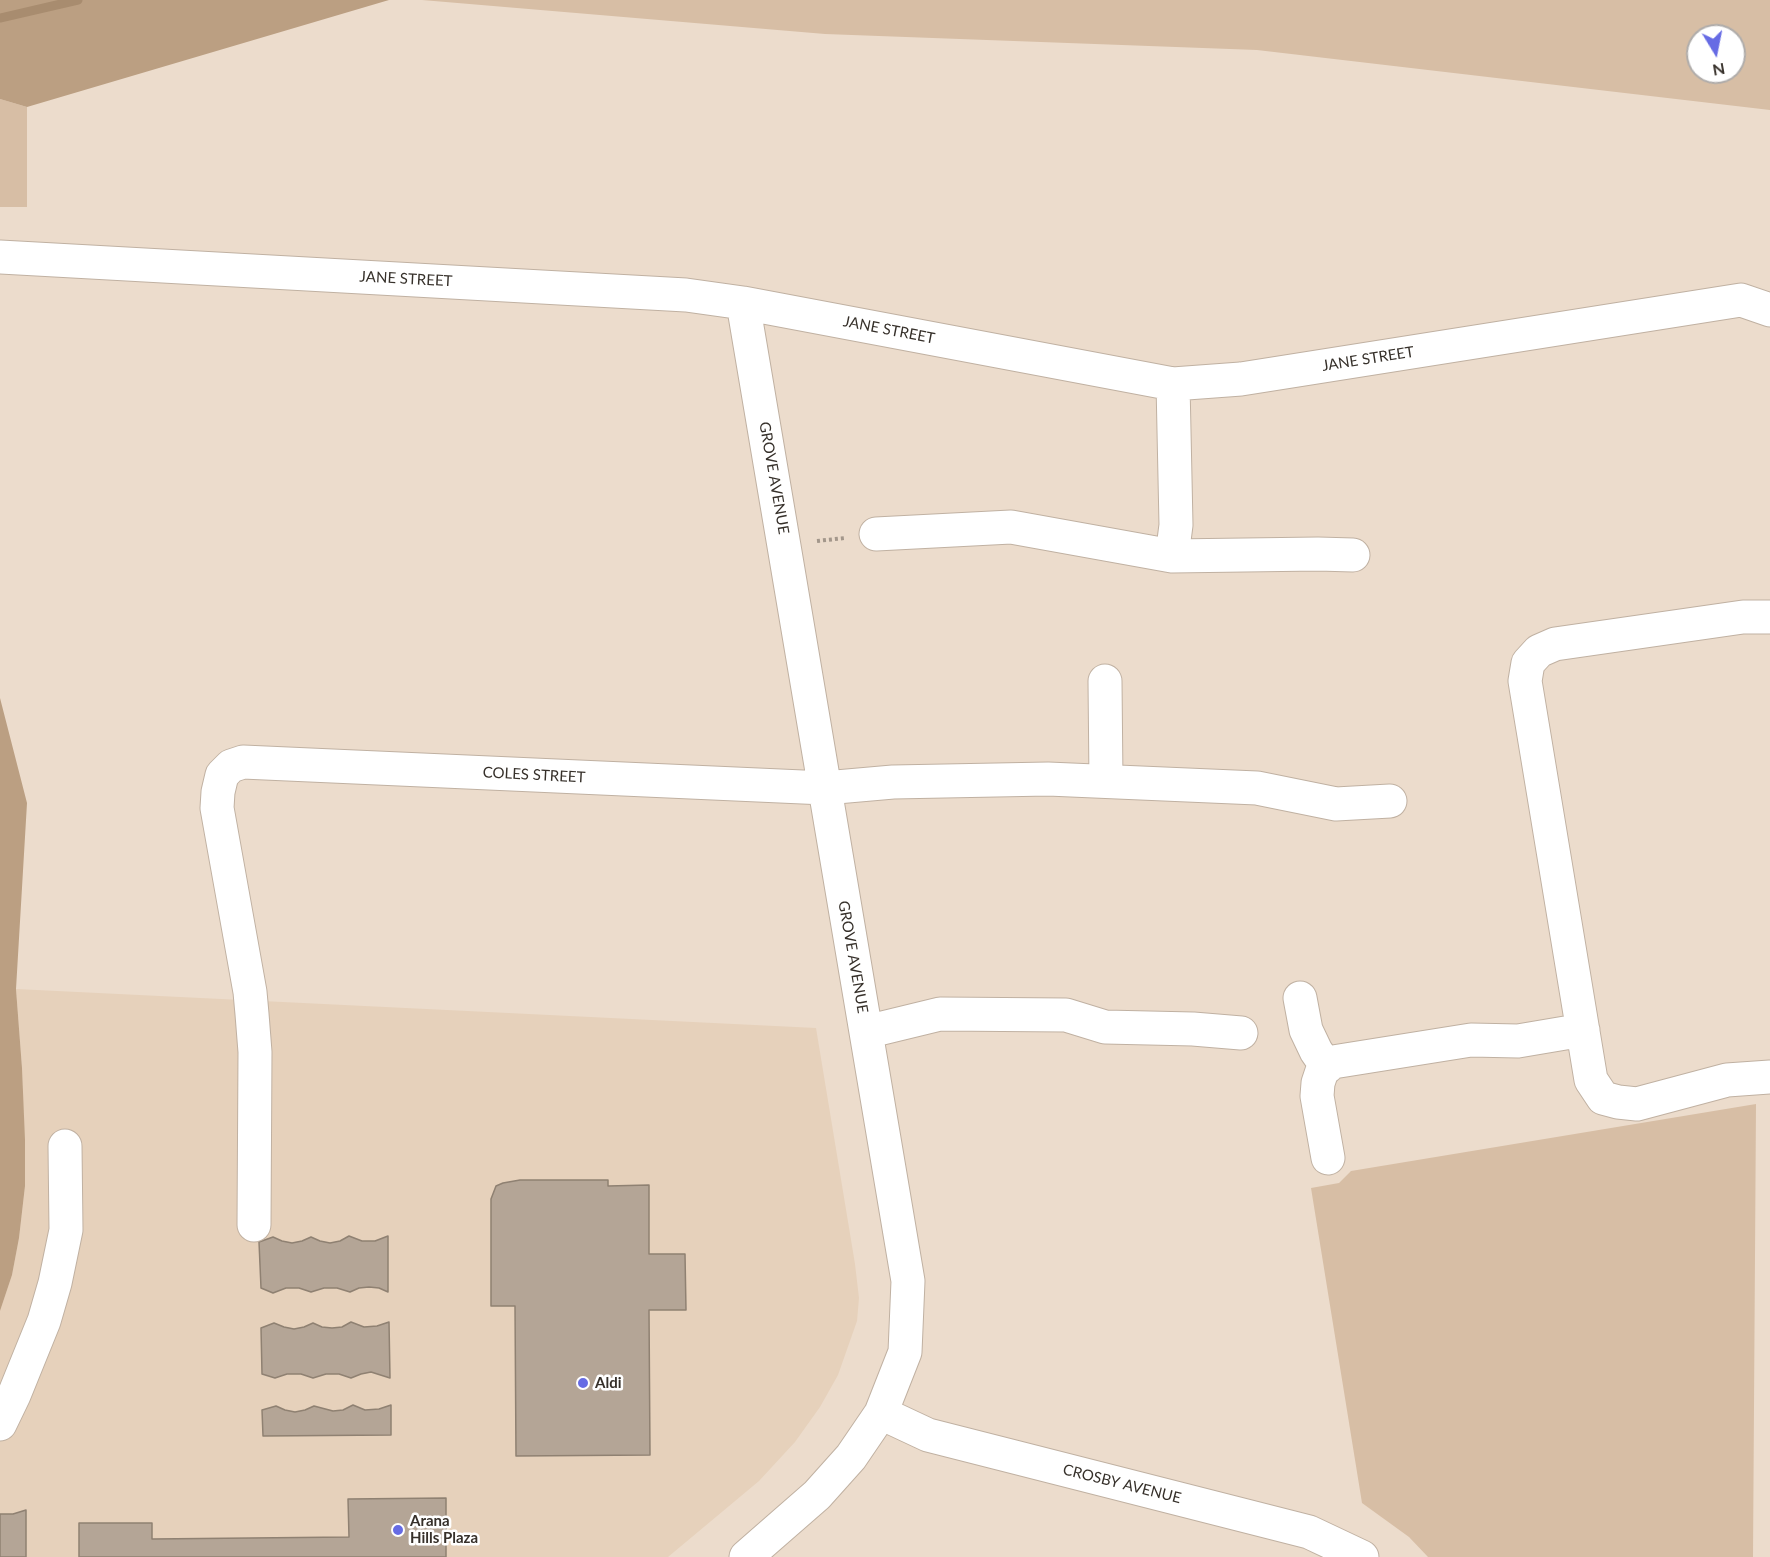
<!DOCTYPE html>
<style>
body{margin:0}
#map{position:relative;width:1770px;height:1557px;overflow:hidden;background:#ecdccc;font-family:Lato,sans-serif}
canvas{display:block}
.north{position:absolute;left:1686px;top:24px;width:60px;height:60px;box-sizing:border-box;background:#fff;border:2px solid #afacaa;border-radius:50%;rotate:170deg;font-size:16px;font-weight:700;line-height:24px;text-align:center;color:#36302a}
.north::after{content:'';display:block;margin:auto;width:21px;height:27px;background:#666be4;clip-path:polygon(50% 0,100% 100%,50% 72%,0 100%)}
</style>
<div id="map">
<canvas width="1770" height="1557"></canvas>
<div class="north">N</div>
</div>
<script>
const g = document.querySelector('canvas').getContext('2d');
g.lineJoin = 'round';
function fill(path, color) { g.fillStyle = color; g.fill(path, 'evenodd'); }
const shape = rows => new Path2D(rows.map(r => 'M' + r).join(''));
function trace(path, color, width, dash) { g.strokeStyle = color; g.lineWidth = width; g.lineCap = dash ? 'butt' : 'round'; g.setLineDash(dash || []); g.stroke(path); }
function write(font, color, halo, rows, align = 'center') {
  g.font = font + ' Lato,sans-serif'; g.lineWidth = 5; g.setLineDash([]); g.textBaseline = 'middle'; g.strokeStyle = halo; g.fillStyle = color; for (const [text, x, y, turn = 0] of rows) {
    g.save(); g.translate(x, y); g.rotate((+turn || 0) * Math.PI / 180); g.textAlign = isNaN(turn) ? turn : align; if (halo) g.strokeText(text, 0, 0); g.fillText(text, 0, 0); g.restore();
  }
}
fill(shape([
 [16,989,816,1028,855,1264,859,1298,857,1321,838,1375,820,1407,795,1442,759,1481,668,1557,0,1557,0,1311,12,1275,19,1238,25,1186,22,1068]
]), '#e6d1bb');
fill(shape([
 [422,0,1770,0,1770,110,1257,50,825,34],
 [1698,36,1734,36,1734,72,1698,72],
 [0,99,27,107,27,207,0,207],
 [1756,1104,1753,1557,1428,1557,1409,1537,1362,1503,1311,1188,1339,1183,1351,1171]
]), '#d7bea5');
fill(shape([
 [0,0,389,0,27,107,0,99],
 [0,698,27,803,16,989,22,1068,25,1140,25,1186,19,1238,12,1275,0,1311]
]), '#bb9f82');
trace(shape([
 [0,18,78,0]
]), '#a88c6f', 9);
const building = shape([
 [520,1180,608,1180,608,1186,649,1185,649,1254,685,1254,686,1310,649,1310,650,1455,516,1456,515,1306,491,1306,491,1199,496,1186,503,1183,520,1180],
 [349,1236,362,1241,375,1241,388,1236,388,1292,379,1288,369,1287,359,1288,350,1292,337,1288,324,1288,311,1292,299,1288,286,1288,273,1293,261,1288,259,1242,273,1237,282,1241,292,1243,302,1241,311,1237,320,1241,330,1243,340,1241,349,1236],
 [351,1322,364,1327,377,1326,389,1322,390,1378,371,1372,361,1374,351,1378,339,1374,326,1374,313,1378,301,1374,287,1374,275,1378,262,1374,261,1328,274,1323,284,1327,294,1329,304,1327,313,1323,322,1327,332,1328,342,1327,351,1322],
 [353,1405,365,1410,379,1409,391,1405,391,1435,263,1436,262,1410,276,1406,285,1410,295,1412,305,1410,314,1406,333,1411,343,1410,353,1405],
 [446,1498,446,1557,79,1557,79,1523,152,1523,152,1539,349,1537,348,1499,446,1498],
 [26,1510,26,1557,0,1557,0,1514,13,1514,26,1510]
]);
fill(building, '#b4a596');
trace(building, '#8f8172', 1.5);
const minor = shape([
 [0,257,686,295,743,303,1173,384,1241,379,1741,300,1770,310],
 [743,303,908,1281,905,1352,881,1413,851,1457,817,1495,746,1557],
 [876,534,1011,527,1172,556,1318,554,1353,555],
 [1172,556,1176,525,1173,384],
 [1770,617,1743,617,1555,644,1539,651,1528,663,1525,681,1591,1080,1603,1098,1618,1102,1637,1104,1727,1080,1770,1077],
 [1105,681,1106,781],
 [1300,998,1306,1030,1316,1051,1327,1067],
 [866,1032,940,1014,1066,1015,1105,1027,1193,1029,1241,1033],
 [1328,1158,1317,1096,1318,1083,1322,1071,1333,1062,1471,1040,1518,1041,1583,1030],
 [254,1225,255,1052,252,1014,250,992,217,808,218,792,222,775,231,766,243,762,825,788,893,782,1048,779,1257,788,1336,804,1390,801],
 [881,1413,928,1435,1309,1532,1362,1557],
 [0,1424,14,1395,44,1321,55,1283,66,1230,65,1146]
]);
trace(minor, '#c0b1a2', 35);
trace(shape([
 [817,541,845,538]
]), '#a3978b', 4, [3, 3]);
trace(minor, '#fff', 33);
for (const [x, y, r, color] of [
 [583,1383,6,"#666be4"],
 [398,1530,6,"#666be4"]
]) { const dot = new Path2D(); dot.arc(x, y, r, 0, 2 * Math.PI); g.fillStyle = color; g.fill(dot); trace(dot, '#fff', 2); }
write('15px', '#36302a', '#fff', [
 ["JANE STREET",406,279,3],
 ["JANE STREET",889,330,11],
 ["JANE STREET",1368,359,-9],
 ["GROVE AVENUE",774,478,80],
 ["COLES STREET",534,775,3],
 ["GROVE AVENUE",853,957,80],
 ["CROSBY AVENUE",1122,1484,14]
]);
write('bold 15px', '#36302a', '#fff', [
 ["Aldi",595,1383],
 ["Arana",410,1521],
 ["Hills Plaza",410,1538]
], 'left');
</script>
